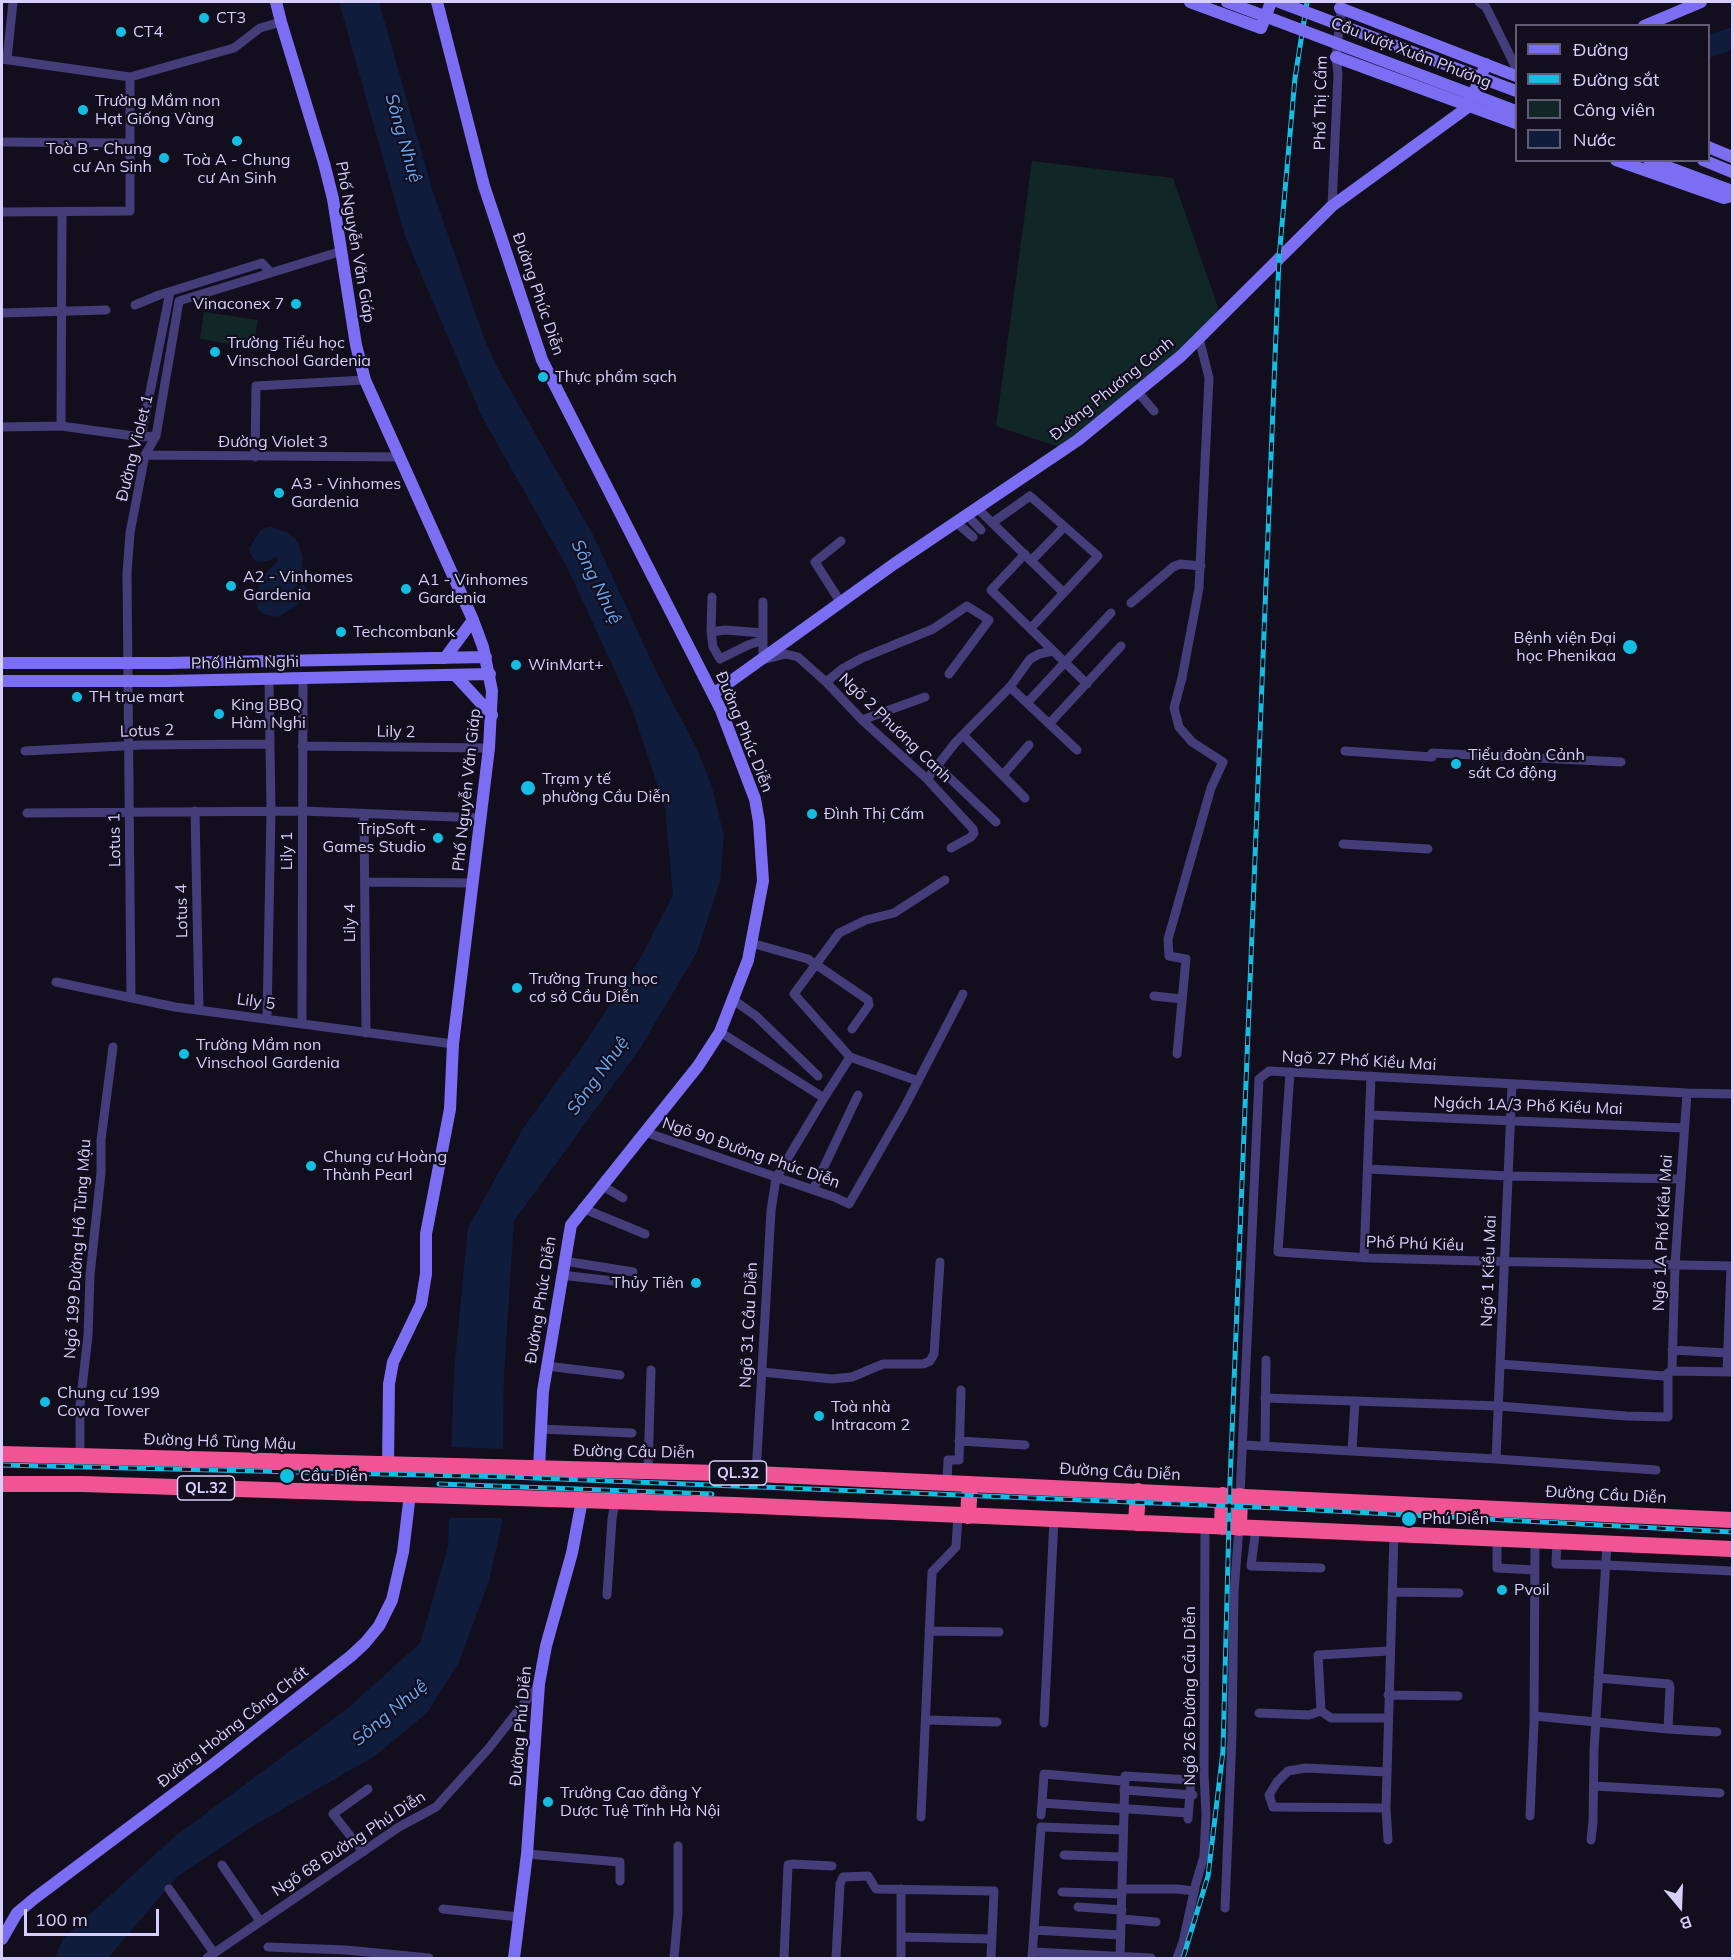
<!DOCTYPE html>
<meta charset="utf-8">
<style>
body{margin:0}
#map{position:relative;width:1734px;height:1960px;overflow:hidden;background:#120e1e;font-family:Mulish,sans-serif}
canvas{display:block}
.frame{position:absolute;inset:0;border:3px solid #d7cffb;pointer-events:none}
.legend{position:absolute;left:1515px;top:24px;width:195px;height:138px;box-sizing:border-box;background:#120e1e;border:2px solid #615b76;margin:0;padding:8px 10px;list-style:none;font-size:18px;color:#d7cffb}
.legend li{display:flex;align-items:center;gap:12px;height:30px}
.legend b{width:30px;border:2px solid #615b76}
.north{position:absolute;left:1650px;top:1876px;width:60px;height:60px;-webkit-text-stroke:4px #120e1e;paint-order:stroke;rotate:161deg;font-size:16px;font-weight:700;line-height:24px;text-align:center;color:#d7cffb}
.north::after{content:'';display:block;margin:auto;width:21px;height:27px;background:#d7cffb;clip-path:polygon(50% 0,100% 100%,50% 72%,0 100%)}
.scale{position:absolute;left:24px;top:1909px;width:135px;height:27px;box-sizing:border-box;border:3px solid #d7cffb;border-top:0;padding-left:8px;font-size:18px;line-height:21px;white-space:nowrap;color:#d7cffb;-webkit-text-stroke:4px #120e1e;paint-order:stroke}
</style>
<div id="map">
<canvas width="1734" height="1960"></canvas>
<div class="frame"></div>
<ul class="legend">
<li><b style="height:8px;background:#7b6ef2"></b>Đường</li>
<li><b style="height:8px;background:#14bee2"></b>Đường sắt</li>
<li><b style="height:16px;background:#112627"></b>Công viên</li>
<li><b style="height:16px;background:#0f1c3c"></b>Nước</li>
</ul>
<div class="north">B</div>
<div class="scale">100 m</div>
</div>
<script>
const g = document.querySelector('canvas').getContext('2d');
g.lineJoin = 'round';
function fill(path, color) { g.fillStyle = color; g.fill(path, 'evenodd'); }
const shape = rows => new Path2D(rows.map(r => 'M' + r).join(''));
function trace(path, color, width, dash) { g.strokeStyle = color; g.lineWidth = width; g.lineCap = dash ? 'butt' : 'round'; g.setLineDash(dash || []); g.stroke(path); }
function write(font, color, halo, rows, align = 'center') {
  g.font = font + ' Mulish,sans-serif'; g.lineWidth = 4.5; g.setLineDash([]); g.textBaseline = 'middle'; g.strokeStyle = halo; g.fillStyle = color; for (const [text, x, y, turn = 0] of rows) {
    g.save(); g.translate(x, y); g.rotate((+turn || 0) * Math.PI / 180); g.textAlign = isNaN(turn) ? turn : align; if (halo) g.strokeText(text, 0, 0); g.fillText(text, 0, 0); g.restore();
  }
}
fill(shape([
 [1032,161,1173,178,1221,316,1065,449,996,426],
 [204,312,258,320,253,348,200,339]
]), '#112627');
fill(shape([
 [339,2,379,2,432,189,484,338,496,365,593,535,657,673,697,749,712,787,724,836,720,881,697,952,641,1047,514,1221,504,1374,502,1523,489,1581,459,1662,428,1712,375,1756,253,1826,177,1877,108,1958,55,1958,63,1939,174,1837,348,1708,420,1643,448,1547,454,1370,468,1228,522,1130,589,1037,641,957,673,895,665,808,631,706,567,567,482,417,405,236],
 [1732,27,1732,50,1709,58,1709,35],
 [271,527,286,532,294,538,298,543,303,557,302,577,299,584,282,598,294,594,302,584,308,589,298,605,278,617,264,614,260,611,257,608,255,596,263,576,278,561,276,556,269,561,257,562,253,558,249,549,259,532,264,528]
]), '#0f1c3c');
fill(shape([
 [448,1447,506,1449,505,1518,446,1518]
]), '#120e1e');
trace(shape([
 [1479,2,1486,7,1516,68],
 [2,59,130,77,234,48,260,28,281,22],
 [7,59,13,2],
 [2,142,129,143],
 [1332,206,1338,74,1336,57,1342,2],
 [2,212,130,211,130,77],
 [135,305,159,295,262,263,271,273],
 [2,313,106,310],
 [1137,391,1154,411],
 [61,426,62,212],
 [2,427,61,426,141,437,156,436],
 [141,437,170,292],
 [145,455,399,457],
 [255,457,256,386,365,380],
 [977,508,1063,592],
 [967,515,981,530],
 [957,523,973,537],
 [992,523,1030,496,1098,556,1031,628],
 [1025,554,991,590,1087,684],
 [1031,561,1064,527],
 [763,602,763,658],
 [841,603,815,562,841,541],
 [1131,603,1173,567,1180,564,1201,566],
 [711,632,712,597],
 [763,640,748,645,720,659,713,647,711,632,725,630,763,633],
 [766,659,786,654,798,657,826,682,862,720,927,779,973,829,974,833,971,837,951,848],
 [826,682,842,669,862,658,933,629,967,606,989,620,949,674],
 [1010,687,1077,750],
 [1027,703,1111,613],
 [862,720,925,697],
 [1049,724,1121,646],
 [963,735,1025,798],
 [302,746,489,748],
 [25,751,142,745,270,744],
 [1345,751,1432,757],
 [1432,753,1621,762],
 [937,766,996,822],
 [1003,775,1029,745],
 [927,779,955,743,1010,687,1030,659,1039,654,1053,651],
 [195,811,199,1009],
 [27,813,302,811,480,818],
 [364,814,366,1033],
 [1343,844,1428,849],
 [365,882,473,883],
 [751,943,808,959,868,1000,869,1005,852,1029],
 [56,982,175,1007,453,1044],
 [1154,996,1182,999],
 [131,998,127,573,130,533,145,455,156,436,179,301,342,251],
 [732,999,756,1016,818,1076],
 [267,1018,271,811,269,679],
 [302,1024,303,679],
 [720,1032,824,1098,850,1057],
 [1177,1054,1186,959,1169,956,1168,939,1211,788,1223,762,1192,742,1179,727,1174,708,1182,678,1199,588,1209,378,1199,338],
 [1290,1072,1278,1252,1370,1258,1480,1261,1732,1266],
 [918,1081,850,1057,794,994,839,933,866,920,894,913,945,880],
 [1370,1115,1684,1128],
 [645,1132,834,1197,849,1204,903,1110,963,994],
 [1368,1169,1508,1176,1681,1179],
 [601,1185,623,1198],
 [813,1190,858,1095],
 [582,1208,645,1234],
 [1364,1258,1371,1076],
 [564,1261,633,1272],
 [561,1275,613,1281],
 [1672,1350,1728,1353],
 [1500,1364,1664,1376,1668,1373],
 [547,1366,620,1375],
 [1672,1371,1730,1372],
 [762,1372,832,1379,852,1377,883,1364,923,1364,930,1361,934,1354,940,1262],
 [1727,1372,1731,1266],
 [1265,1398,1499,1406,1626,1416,1668,1417,1668,1373,1672,1371,1675,1265,1687,1093],
 [540,1429,632,1433],
 [959,1441,1025,1445],
 [1243,1445,1496,1459,1656,1470],
 [1265,1445,1266,1360],
 [1352,1451,1355,1401],
 [80,1455,80,1405,88,1336,90,1275,101,1173,101,1140,113,1047],
 [1496,1459,1512,1084],
 [648,1470,651,1370],
 [756,1474,771,1211,776,1178,824,1098],
 [947,1482,948,1460,959,1460,961,1390],
 [1240,1496,1259,1079,1269,1071,1687,1093,1732,1094],
 [1256,1528,1251,1566,1321,1568],
 [1497,1539,1497,1568,1535,1570],
 [1557,1542,1556,1564,1605,1565,1732,1571],
 [1392,1592,1459,1593],
 [607,1595,612,1519,615,1502],
 [929,1631,999,1632],
 [1598,1678,1669,1684,1670,1687,1668,1729],
 [1388,1695,1458,1696],
 [1321,1711,1318,1655,1389,1651],
 [1321,1711,1331,1718,1388,1718],
 [1259,1713,1309,1715,1321,1711],
 [1534,1716,1668,1729,1717,1732],
 [926,1720,997,1722],
 [1044,1723,1054,1519],
 [1594,1786,1720,1793],
 [1124,1790,1193,1795],
 [1042,1803,1044,1774,1124,1781],
 [1386,1808,1273,1807,1269,1795,1277,1782,1288,1771,1306,1768,1387,1772],
 [1041,1815,1042,1803,1188,1813],
 [1530,1816,1534,1722,1535,1541],
 [921,1817,932,1572,956,1547,958,1515],
 [1388,1840,1386,1808,1394,1534],
 [1591,1840,1593,1822,1594,1750,1607,1544],
 [363,1852,333,1814,368,1789],
 [527,1854,620,1862,620,1881],
 [1064,1855,1123,1857],
 [222,1865,260,1921],
 [169,1889,214,1953],
 [1122,1889,1177,1889,1194,1891],
 [1062,1892,1122,1894],
 [1078,1907,1122,1910],
 [1225,1908,1232,1735,1234,1592,1239,1528],
 [443,1909,519,1917],
 [1122,1919,1156,1922],
 [1034,1930,1121,1935],
 [901,1937,992,1939],
 [268,1947,346,1950,429,1958],
 [1033,1952,1151,1958],
 [207,1958,399,1827,436,1807,489,1748,539,1684],
 [674,1958,678,1913,678,1846],
 [784,1958,788,1865,793,1864,832,1866],
 [836,1958,840,1884,843,1877,868,1876,876,1889,994,1891,991,1958],
 [901,1958,901,1889],
 [1032,1958,1041,1827,1123,1830],
 [1120,1958,1125,1776,1191,1780,1188,1819],
 [1177,1958,1183,1942,1196,1883,1204,1856,1206,1814,1204,1773,1205,1526]
]), '#443d79', 9);
trace(shape([
 [276,2,281,22,324,163,333,199,356,345,365,380,473,620,483,647,492,691,489,748,453,1044,450,1109,426,1234,426,1274,421,1304,393,1362,389,1384,388,1465],
 [437,2,484,186,542,360,721,710,755,799,759,822,763,881,748,960,720,1032,698,1066,571,1225,543,1391,539,1468],
 [1190,2,1261,28,1271,2],
 [1340,8,1516,76],
 [1644,26,1701,2],
 [1336,57,1516,123],
 [1708,147,1732,157],
 [1616,160,1724,198,1732,196],
 [1649,160,1732,191],
 [1703,160,1732,172],
 [445,658,473,620],
 [2,663,167,663,486,657],
 [455,675,492,715],
 [2,681,167,681,490,674],
 [713,694,894,564,1078,440,1181,356,1332,206,1468,107,1486,64],
 [2,1939,17,1913,35,1898,215,1763,351,1656,365,1643,379,1626,392,1600,403,1552,410,1494],
 [514,1958,527,1854,539,1684,546,1646,572,1553,582,1500]
]), '#7b6ef2', 12);
trace(shape([
 [2,1454,756,1474,1732,1520],
 [2,1484,82,1484,735,1505,1732,1549],
 [968,1516,970,1484],
 [1136,1523,1138,1491],
 [1222,1527,1223,1495],
 [1239,1528,1240,1496]
]), '#f05494', 16);
const rail = shape([
 [2,1465,510,1477,935,1494,1278,1508,1732,1532],
 [439,1484,712,1494],
 [1183,1958,1208,1876,1223,1751,1230,1482,1279,258,1295,78,1307,2]
]);
trace(rail, '#14bee2', 5);
trace(rail, '#120e1e', 3, [9]);
trace(shape([
 [1227,2,1516,111],
 [1279,2,1516,91]
]), '#7b6ef2', 12);
for (const [x, y, r, color] of [
 [204,18,6,"#14bee2"],
 [121,32,6,"#14bee2"],
 [83,110,6,"#14bee2"],
 [237,141,6,"#14bee2"],
 [164,158,6,"#14bee2"],
 [296,304,6,"#14bee2"],
 [215,352,6,"#14bee2"],
 [543,377,6,"#14bee2"],
 [279,493,6,"#14bee2"],
 [231,586,6,"#14bee2"],
 [406,589,6,"#14bee2"],
 [341,632,6,"#14bee2"],
 [1630,647,8,"#14bee2"],
 [516,665,6,"#14bee2"],
 [77,697,6,"#14bee2"],
 [219,714,6,"#14bee2"],
 [1456,764,6,"#14bee2"],
 [528,788,8,"#14bee2"],
 [812,814,6,"#14bee2"],
 [438,838,6,"#14bee2"],
 [517,988,6,"#14bee2"],
 [184,1054,6,"#14bee2"],
 [311,1166,6,"#14bee2"],
 [696,1283,6,"#14bee2"],
 [45,1402,6,"#14bee2"],
 [819,1416,6,"#14bee2"],
 [287,1476,8,"#14bee2"],
 [1409,1519,8,"#14bee2"],
 [1502,1590,6,"#14bee2"],
 [548,1802,6,"#14bee2"]
]) { const dot = new Path2D(); dot.arc(x, y, r, 0, 2 * Math.PI); g.fillStyle = color; g.fill(dot); trace(dot, '#120e1e', 2); }
for (const [x, y, w] of [
 [738,1473,57],
 [206,1488,57]
]) { const box = new Path2D(); box.roundRect(x - w / 2, y - 12, w, 24, 4.5); g.fillStyle = '#120e1e'; g.fill(box); trace(box, '#d7cffb', 1.5); }
write('bold 15px', '#d7cffb', null, [
 ["QL.32",738,1473],
 ["QL.32",206,1488]
]);
write('16px', '#d7cffb', '#120e1e', [
 ["CT3",216,18],
 ["CT4",133,32],
 ["Trường Mầm non",95,101],
 ["Hạt Giống Vàng",95,119],
 ["Toà B - Chung",152,149,"right"],
 ["cư An Sinh",152,167,"right"],
 ["Toà A - Chung",237,160,"center"],
 ["cư An Sinh",237,178,"center"],
 ["Vinaconex 7",284,304,"right"],
 ["Trường Tiểu học",227,343],
 ["Vinschool Gardenia",227,361],
 ["Thực phẩm sạch",555,377],
 ["A3 - Vinhomes",291,484],
 ["Gardenia",291,502],
 ["A2 - Vinhomes",243,577],
 ["Gardenia",243,595],
 ["A1 - Vinhomes",418,580],
 ["Gardenia",418,598],
 ["Techcombank",353,632],
 ["Bệnh viện Đại",1616,638,"right"],
 ["học Phenikaa",1616,656,"right"],
 ["WinMart+",528,665],
 ["TH true mart",89,697],
 ["King BBQ",231,705],
 ["Hàm Nghi",231,723],
 ["Tiểu đoàn Cảnh",1468,755],
 ["sát Cơ động",1468,773],
 ["Trạm y tế",542,779],
 ["phường Cầu Diễn",542,797],
 ["Đình Thị Cấm",824,814],
 ["TripSoft -",426,829,"right"],
 ["Games Studio",426,847,"right"],
 ["Trường Trung học",529,979],
 ["cơ sở Cầu Diễn",529,997],
 ["Trường Mầm non",196,1045],
 ["Vinschool Gardenia",196,1063],
 ["Chung cư Hoàng",323,1157],
 ["Thành Pearl",323,1175],
 ["Thủy Tiên",684,1283,"right"],
 ["Chung cư 199",57,1393],
 ["Cowa Tower",57,1411],
 ["Toà nhà",831,1407],
 ["Intracom 2",831,1425],
 ["Cầu Diễn",300,1476],
 ["Phú Diễn",1422,1519],
 ["Pvoil",1514,1590],
 ["Trường Cao đẳng Y",560,1793],
 ["Dược Tuệ Tĩnh Hà Nội",560,1811]
], 'left');
write('16px', '#d7cffb', '#120e1e', [
 ["Cầu vượt Xuân Phương",1411,53,21],
 ["Phố Thị Cẩm",1321,103,-89],
 ["Phố Nguyễn Văn Giáp",355,242,80],
 ["Đường Phúc Diễn",538,294,71],
 ["Đường Phương Canh",1112,389,-39],
 ["Đường Violet 3",273,442],
 ["Đường Violet 1",135,448,-76],
 ["Phố Hàm Nghi",245,663,-1],
 ["Ngõ 2 Phương Canh",895,728,44],
 ["Lotus 2",147,731,-2],
 ["Lily 2",396,732,1],
 ["Đường Phúc Diễn",744,732,68],
 ["Phố Nguyễn Văn Giáp",467,790,-84],
 ["Lotus 1",115,840,-91],
 ["Lily 1",287,851,-90],
 ["Lotus 4",182,911,-91],
 ["Lily 4",350,923,-90],
 ["Lily 5",256,1002,8],
 ["Ngõ 27 Phố Kiều Mai",1359,1061,3],
 ["Ngách 1A/3 Phố Kiều Mai",1528,1106,2],
 ["Ngõ 90 Đường Phúc Diễn",751,1153,19],
 ["Ngõ 1A Phố Kiều Mai",1663,1233,-87],
 ["Phố Phú Kiều",1415,1244,2],
 ["Ngõ 199 Đường Hồ Tùng Mậu",78,1249,-86],
 ["Ngõ 1 Kiều Mai",1489,1271,-88],
 ["Đường Phúc Diễn",541,1300,-81],
 ["Ngõ 31 Cầu Diễn",749,1325,-87],
 ["Đường Hồ Tùng Mậu",220,1442,2],
 ["Đường Cầu Diễn",634,1452,1],
 ["Đường Cầu Diễn",1120,1472,3],
 ["Đường Cầu Diễn",1606,1495,3],
 ["Ngõ 26 Đường Cầu Diễn",1190,1696,-90],
 ["Đường Phú Diễn",521,1726,-85],
 ["Đường Hoàng Công Chất",233,1727,-38],
 ["Ngõ 68 Đường Phú Diễn",349,1844,-33]
]);
write('italic 18px', '#66a7f2', '#120e1e', [
 ["Sông Nhuệ",403,138,74],
 ["Sông Nhuệ",596,582,64],
 ["Sông Nhuệ",598,1076,-54],
 ["Sông Nhuệ",390,1713,-40]
]);
</script>
